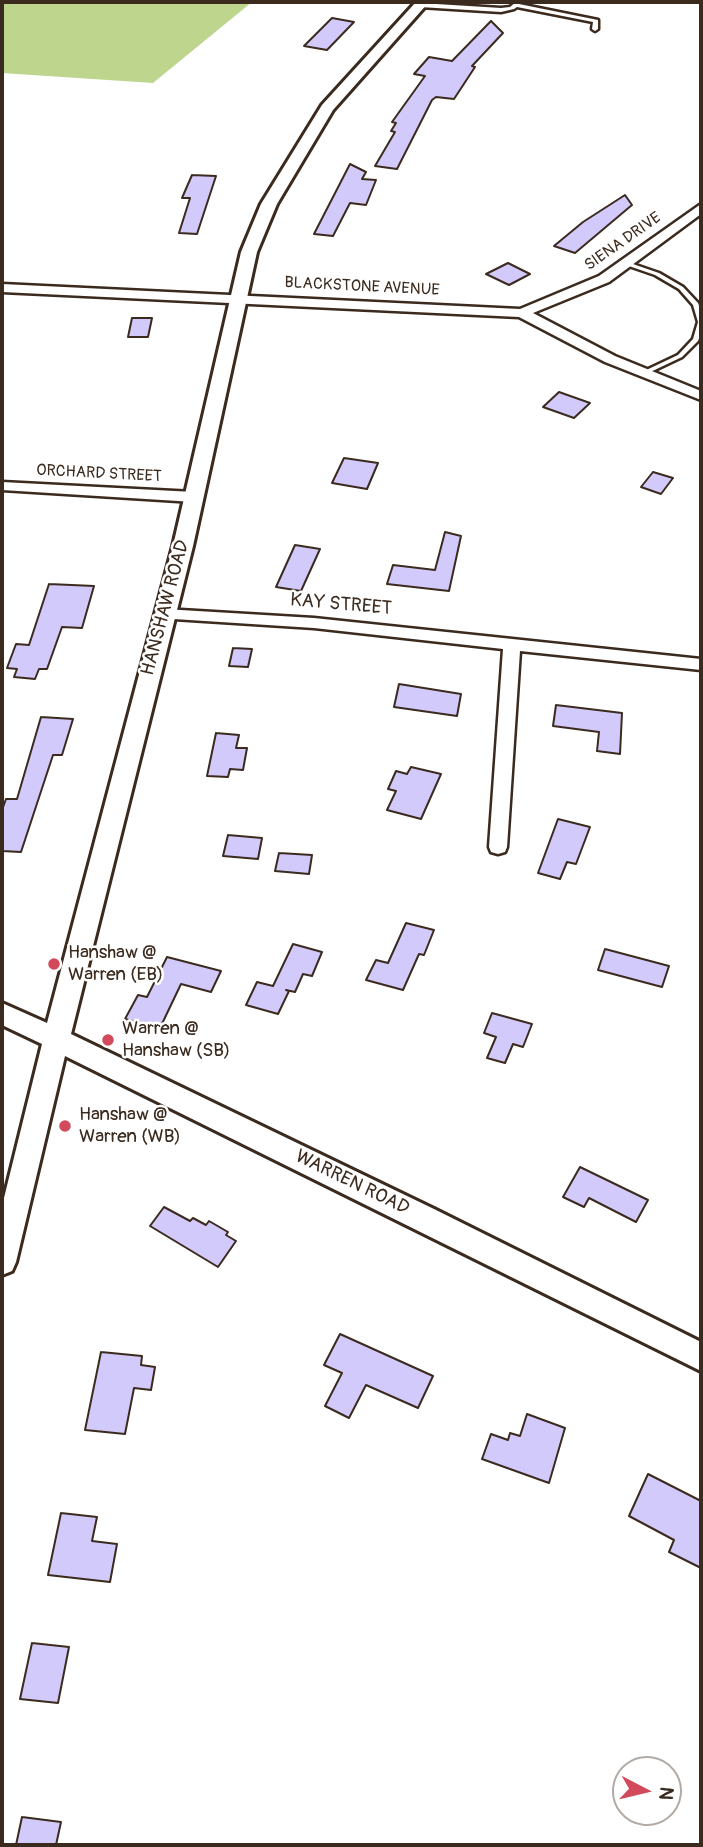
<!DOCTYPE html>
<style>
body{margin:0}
#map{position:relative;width:703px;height:1847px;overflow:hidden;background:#fff;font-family:Pangolin,sans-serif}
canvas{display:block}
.frame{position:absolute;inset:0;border:4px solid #3b2a1e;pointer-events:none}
.north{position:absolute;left:612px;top:1756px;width:70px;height:70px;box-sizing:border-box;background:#fff;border:2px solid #b1aaa5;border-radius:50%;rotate:97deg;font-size:19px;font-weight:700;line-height:28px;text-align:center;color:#3b2a1e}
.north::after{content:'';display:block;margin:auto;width:24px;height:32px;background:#d1495b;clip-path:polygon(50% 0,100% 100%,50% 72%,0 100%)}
</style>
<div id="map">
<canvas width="703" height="1847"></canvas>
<div class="frame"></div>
<div class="north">N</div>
</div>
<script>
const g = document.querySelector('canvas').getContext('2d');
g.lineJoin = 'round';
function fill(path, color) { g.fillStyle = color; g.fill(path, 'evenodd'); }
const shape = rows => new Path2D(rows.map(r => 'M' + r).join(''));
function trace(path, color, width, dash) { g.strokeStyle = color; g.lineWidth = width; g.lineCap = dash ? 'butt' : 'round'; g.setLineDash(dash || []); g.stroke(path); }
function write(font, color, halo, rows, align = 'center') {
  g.font = font + ' Pangolin,sans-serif'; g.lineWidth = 5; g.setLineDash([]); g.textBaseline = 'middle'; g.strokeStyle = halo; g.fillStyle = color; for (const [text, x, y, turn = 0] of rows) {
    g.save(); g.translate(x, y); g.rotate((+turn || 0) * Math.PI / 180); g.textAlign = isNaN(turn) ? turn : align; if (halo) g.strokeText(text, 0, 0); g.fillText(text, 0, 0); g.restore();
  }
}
fill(shape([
 [2,2,252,2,153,83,2,73]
]), '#bdd58c');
const building = shape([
 [332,18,354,22,327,50,304,46,332,18],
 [491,21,503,33,472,66,475,67,454,99,436,97,432,100,397,169,375,166,395,132,391,131,396,123,392,122,425,76,414,74,429,57,452,61,491,21],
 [350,164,366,172,362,179,376,180,366,205,350,203,333,236,314,234,350,164],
 [192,175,216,176,197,234,179,233,190,198,182,198,192,175],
 [625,195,632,205,575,253,554,246,583,222,625,195],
 [508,263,530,274,509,285,486,274,508,263],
 [132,318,152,318,148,337,128,337,132,318],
 [559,392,590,403,574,418,543,407,559,392],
 [344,458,378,463,367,489,332,483,344,458],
 [653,472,673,478,661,494,641,487,653,472],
 [445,532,461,536,449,591,387,584,393,565,435,570,445,532],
 [295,545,320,549,301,591,276,587,295,545],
 [49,584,94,586,82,628,62,627,47,669,39,669,35,679,14,677,17,669,7,668,16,644,29,645,49,584],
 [233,648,252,649,248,667,229,666,233,648],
 [399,684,461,694,457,716,394,707,399,684],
 [556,705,622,713,620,754,597,751,599,732,553,726,556,705],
 [41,717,73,719,62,755,53,755,21,852,2,851,2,810,6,799,17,799,41,717],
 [216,733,239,735,236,748,247,748,243,770,230,769,228,777,207,776,216,733],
 [411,767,441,774,421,819,387,810,396,791,388,789,396,771,407,774,411,767],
 [558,819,590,827,576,864,567,862,560,879,538,873,558,819],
 [228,835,262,838,258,859,223,856,228,835],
 [279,853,312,855,309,874,275,871,279,853],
 [406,923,434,930,424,955,419,954,403,990,366,980,376,960,388,963,406,923],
 [293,944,322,952,312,976,303,974,295,992,286,990,289,991,278,1014,246,1005,257,982,273,986,293,944],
 [605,949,669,966,662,987,598,970,605,949],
 [167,957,221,971,211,992,181,984,160,1028,125,1019,138,995,147,997,167,957],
 [492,1013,532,1024,523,1047,513,1044,505,1063,487,1058,496,1037,484,1033,492,1013],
 [580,1167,648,1200,636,1222,589,1198,584,1207,563,1197,580,1167],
 [164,1207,190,1221,193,1218,206,1225,209,1221,228,1232,226,1235,236,1241,218,1267,150,1226,164,1207],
 [340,1334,433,1376,418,1408,366,1385,349,1418,325,1406,342,1373,324,1365,340,1334],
 [101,1352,142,1356,141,1365,155,1367,151,1390,134,1388,125,1434,85,1430,101,1352],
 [527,1414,565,1428,549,1483,482,1459,491,1434,508,1440,510,1433,520,1436,527,1414],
 [648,1474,701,1501,701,1568,669,1552,674,1540,629,1516,648,1474],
 [61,1513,97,1517,92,1541,117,1544,110,1582,48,1575,61,1513],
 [32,1643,69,1647,58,1703,20,1699,32,1643],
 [22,1817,61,1822,56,1845,16,1845,22,1817]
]);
fill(building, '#d3cafc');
trace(building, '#3b2a1e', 2);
const service = shape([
 [516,2,521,2,519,4,598,20,598,29,595,31,592,29,593,22,517,7,514,9,501,12,420,7,417,5,420,3,501,8,510,7,516,2],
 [626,263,630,263,659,273,683,287,698,303,701,311,701,333,698,341,682,357,642,376,639,374,640,373,678,355,693,339,698,322,693,305,679,289,655,275,626,265,626,263]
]);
const minor = shape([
 [701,204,701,214,609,282,533,313,615,356,701,391,701,400,605,362,519,317,2,292,2,284,520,309,599,276,701,204],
 [2,482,194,492,202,497,194,502,2,490,2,482],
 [164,609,314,618,701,659,701,670,520,651,507,847,505,852,498,854,491,852,489,847,503,649,314,628,158,618,156,614,158,610,164,609]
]);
const tertiary = shape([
 [416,2,429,2,333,110,277,204,257,252,193,546,71,1034,434,1209,701,1342,701,1371,65,1056,16,1262,12,1271,2,1275,2,1206,42,1044,2,1025,2,1003,47,1023,173,546,241,252,261,204,322,105,416,2]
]);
trace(service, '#3b2a1e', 5);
trace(minor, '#3b2a1e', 5);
trace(tertiary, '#3b2a1e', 6);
fill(service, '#fff');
fill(minor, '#fff');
fill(tertiary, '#fff');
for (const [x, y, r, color] of [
 [54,964,7,"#d1495b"],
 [108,1040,7,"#d1495b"],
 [65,1126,7,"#d1495b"]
]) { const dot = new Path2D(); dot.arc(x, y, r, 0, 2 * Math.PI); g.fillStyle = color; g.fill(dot); trace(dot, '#fff', 2.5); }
write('16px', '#3b2a1e', '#fff', [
 ["SIENA DRIVE",623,242,-35],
 ["BLACKSTONE AVENUE",362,287,3],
 ["ORCHARD STREET",99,474,3]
]);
write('19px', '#3b2a1e', '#fff', [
 ["KAY STREET",341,605,5],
 ["HANSHAW ROAD",166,608,-75],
 ["WARREN ROAD",352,1183,26]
]);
write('19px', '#3b2a1e', '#fff', [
 ["Hanshaw @",68,953],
 ["Warren (EB)",68,975],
 ["Warren @",122,1029],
 ["Hanshaw (SB)",122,1051],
 ["Hanshaw @",79,1115],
 ["Warren (WB)",79,1137]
], 'left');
</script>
